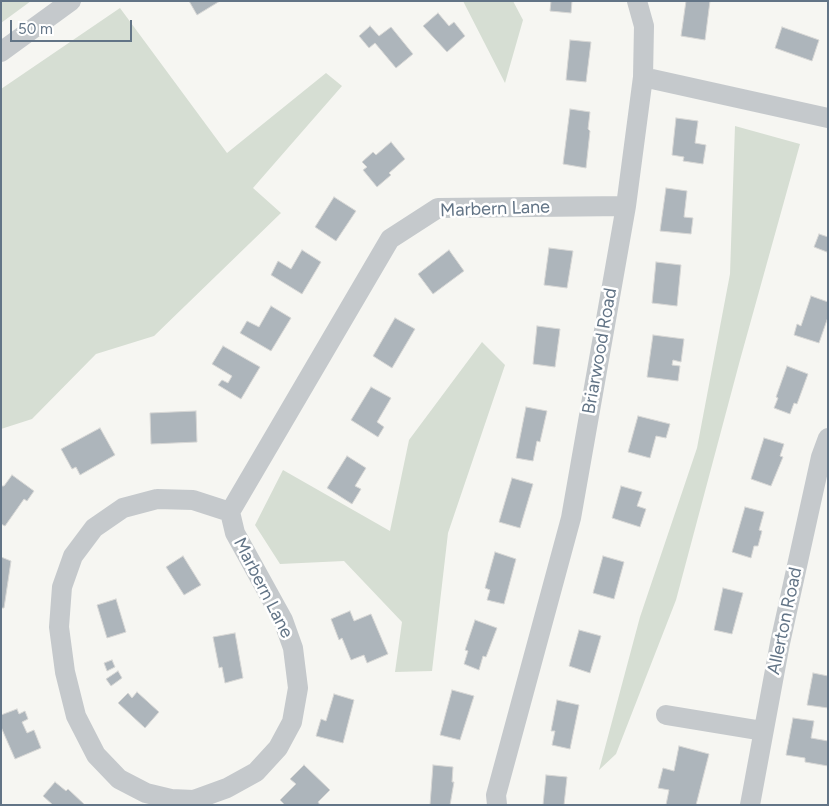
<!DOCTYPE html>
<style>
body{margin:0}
#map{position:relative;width:829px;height:806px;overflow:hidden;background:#f6f6f2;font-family:Figtree,sans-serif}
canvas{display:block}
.frame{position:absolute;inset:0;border:2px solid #627486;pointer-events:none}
.scale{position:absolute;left:10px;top:20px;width:122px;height:22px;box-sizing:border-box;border:2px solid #627486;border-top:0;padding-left:6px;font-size:15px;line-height:18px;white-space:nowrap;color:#627486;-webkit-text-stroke:4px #fff;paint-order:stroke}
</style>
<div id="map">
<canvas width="829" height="806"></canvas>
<div class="frame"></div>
<div class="scale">50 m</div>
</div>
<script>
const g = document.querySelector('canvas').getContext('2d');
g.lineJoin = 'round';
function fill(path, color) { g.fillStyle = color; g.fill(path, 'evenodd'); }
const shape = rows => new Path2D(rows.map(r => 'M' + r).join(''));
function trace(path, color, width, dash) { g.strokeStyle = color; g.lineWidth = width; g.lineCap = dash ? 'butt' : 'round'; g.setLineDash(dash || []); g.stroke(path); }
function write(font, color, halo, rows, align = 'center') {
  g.font = font + ' Figtree,sans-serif'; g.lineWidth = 5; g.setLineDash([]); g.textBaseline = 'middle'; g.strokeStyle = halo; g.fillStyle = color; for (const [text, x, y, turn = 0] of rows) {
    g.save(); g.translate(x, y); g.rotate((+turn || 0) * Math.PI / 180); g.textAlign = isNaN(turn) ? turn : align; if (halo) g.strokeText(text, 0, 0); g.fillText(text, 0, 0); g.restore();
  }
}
fill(shape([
 [1,1,31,1,1,23],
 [463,1,513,1,523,20,505,83],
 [120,8,227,153,326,73,342,86,253,188,281,213,154,336,96,354,32,419,1,429,1,89],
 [735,126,800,144,740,360,676,600,616,754,599,770,640,617,697,448,730,274],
 [482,342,505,365,448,533,432,671,395,672,402,622,344,561,280,564,255,525,283,470,390,531,409,440]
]), '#d6ded3');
const building = shape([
 [189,1,220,1,197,15,189,1],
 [551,1,572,1,571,13,550,11,551,1],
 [686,1,710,1,705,40,681,36,686,1],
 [438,13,449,26,454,22,465,36,447,52,423,26,438,13],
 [370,26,379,36,391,27,413,54,396,68,375,43,369,48,359,36,370,26],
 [782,27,819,40,812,61,775,48,782,27],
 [570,40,591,42,586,82,566,80,570,40],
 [570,109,590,112,588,129,590,131,586,168,563,164,570,109],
 [676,118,698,121,695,143,706,145,703,164,683,161,684,157,672,155,676,118],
 [391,142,405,159,389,173,391,175,377,187,363,170,367,167,362,162,373,152,376,155,391,142],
 [666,188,687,191,684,217,693,218,691,234,660,231,666,188],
 [334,197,356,211,336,241,315,227,334,197],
 [819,234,828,237,828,254,827,252,814,247,819,234],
 [549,248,573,251,567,288,544,285,549,248],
 [302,250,321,262,302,294,271,275,278,261,291,269,302,250],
 [449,250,464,271,433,294,418,274,449,250],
 [656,262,681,265,677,306,652,303,656,262],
 [811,296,828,302,828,317,819,343,794,335,797,324,801,326,811,296],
 [271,306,291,318,271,351,240,333,247,321,259,327,271,306],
 [395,318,415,329,392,368,373,356,395,318],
 [537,326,560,329,555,367,533,364,537,326],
 [653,335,684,339,681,362,673,360,672,365,680,366,678,381,647,377,653,335],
 [223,346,260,367,241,399,218,385,222,380,228,383,232,376,212,364,223,346],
 [787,366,808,374,797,404,794,403,790,414,774,408,778,398,776,397,787,366],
 [371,387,391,398,377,422,384,427,378,437,351,420,371,387],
 [526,407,547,411,540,442,537,441,533,461,516,458,526,407],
 [196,411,197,442,151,444,150,413,196,411],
 [638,416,670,424,666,438,656,436,650,458,628,452,638,416],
 [100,428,115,455,80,475,76,467,72,469,61,449,100,428],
 [764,438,784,444,780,456,783,457,771,486,751,479,764,438],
 [347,456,366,468,355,486,361,489,352,504,327,488,347,456],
 [12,475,34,491,27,501,24,499,5,526,1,524,1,486,4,486,12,475],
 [512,478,533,484,520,528,499,522,512,478],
 [621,486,642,492,637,506,646,509,640,527,612,518,621,486],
 [745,507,764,512,759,530,762,531,758,546,754,546,751,558,732,552,745,507],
 [495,552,516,559,504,604,487,600,490,590,485,588,495,552],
 [183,556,201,585,184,595,166,567,183,556],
 [603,556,624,562,614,599,593,593,603,556],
 [1,557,11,561,4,608,1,608,1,557],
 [723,588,743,593,732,634,714,630,723,588],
 [116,599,126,632,107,638,97,605,116,599],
 [350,611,354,621,371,614,388,654,367,663,364,655,351,660,342,638,339,640,331,619,350,611],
 [475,620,497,628,486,657,483,656,479,670,464,664,468,651,465,650,475,620],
 [579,630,601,636,590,673,569,666,579,630],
 [235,633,243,678,225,683,222,667,219,668,213,637,235,633],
 [112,660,115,667,107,671,104,663,112,660],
 [118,671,122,678,111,686,106,679,118,671],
 [813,673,828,676,828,708,807,705,813,673],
 [452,690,474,696,460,740,440,735,452,690],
 [137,692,159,712,145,728,118,703,128,693,132,698,137,692],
 [334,694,354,700,343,743,316,736,321,719,326,721,334,694],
 [557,700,579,705,570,749,552,745,555,731,551,731,557,700],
 [17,709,19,714,25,711,28,719,22,722,27,733,34,730,41,748,15,759,1,727,1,715,17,709],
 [793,718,814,721,811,738,828,741,828,766,805,762,805,758,786,755,793,718],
 [679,746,709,754,696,805,666,805,669,790,658,788,663,768,674,771,679,746],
 [304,765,330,790,318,802,320,805,285,805,280,800,296,784,290,779,304,765],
 [433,765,453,767,452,782,454,782,450,805,430,805,433,765],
 [546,775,567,777,564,805,543,805,546,775],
 [55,782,66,791,68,789,85,805,53,805,43,796,55,782]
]);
fill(building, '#adb5bb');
trace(building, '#d7d7d5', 1);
trace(shape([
 [1,52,71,1],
 [643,77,828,118],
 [157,499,193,500,230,512,235,533,283,620,293,648,298,688,292,722,278,748,256,772,227,788,194,800,171,799,146,793,119,779,96,755,76,716,65,672,59,627,62,587,73,556,94,528,123,508,157,499],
 [230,512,390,239,438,208,626,206],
 [666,715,763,731],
 [497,805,496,795,571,518,626,206,643,77,644,26,637,1],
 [750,805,780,643,821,457,828,438]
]), '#c5c9cc', 20);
write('18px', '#627486', '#fff', [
 ["Marbern Lane",495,209,-2],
 ["Briarwood Road",600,351,-80],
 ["Marbern Lane",263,588,63],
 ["Allerton Road",785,621,-78]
]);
</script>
